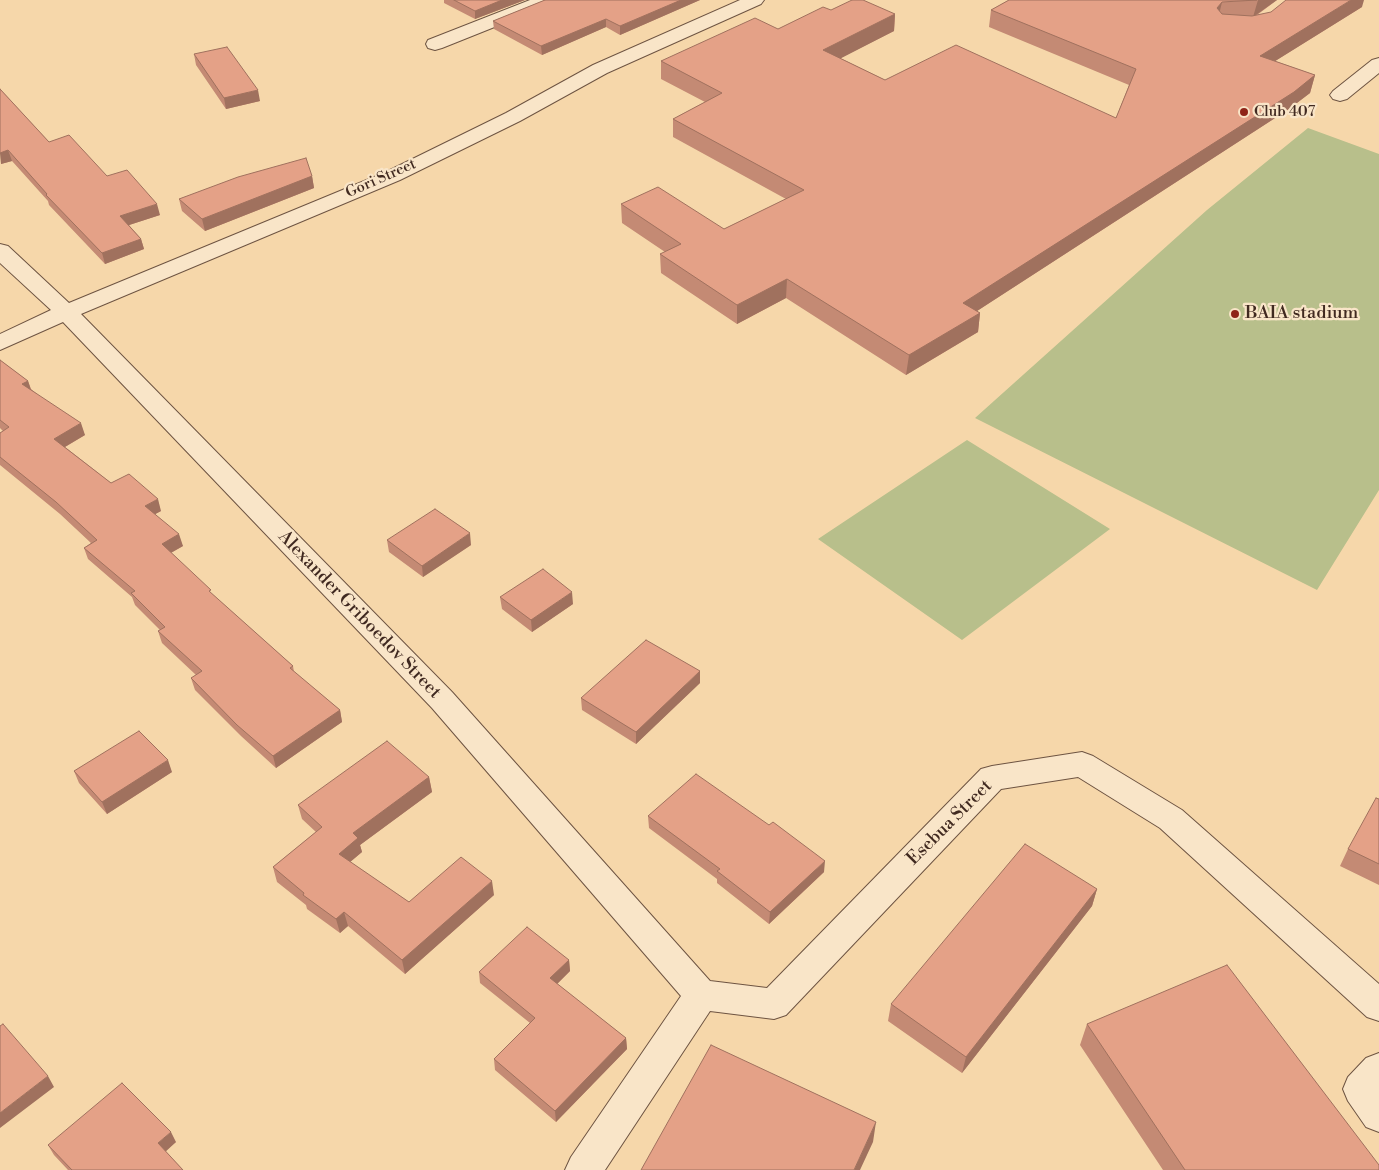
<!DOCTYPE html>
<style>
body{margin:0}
canvas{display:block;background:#f6d7aa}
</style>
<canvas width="1379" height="1170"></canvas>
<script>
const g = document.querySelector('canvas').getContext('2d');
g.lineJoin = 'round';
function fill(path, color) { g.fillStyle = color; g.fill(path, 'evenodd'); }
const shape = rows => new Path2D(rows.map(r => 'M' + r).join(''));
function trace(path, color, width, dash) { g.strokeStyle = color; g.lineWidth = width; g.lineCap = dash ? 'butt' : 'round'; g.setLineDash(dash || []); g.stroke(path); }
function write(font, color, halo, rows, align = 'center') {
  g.font = font + ' "Libre Bodoni",serif'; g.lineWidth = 4.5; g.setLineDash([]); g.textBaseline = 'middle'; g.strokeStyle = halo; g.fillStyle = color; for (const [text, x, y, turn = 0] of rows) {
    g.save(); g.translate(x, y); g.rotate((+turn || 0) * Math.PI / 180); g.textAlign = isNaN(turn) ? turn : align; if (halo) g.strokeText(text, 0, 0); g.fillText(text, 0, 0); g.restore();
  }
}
fill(shape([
 [1308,128,1379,154,1379,490,1317,590,975,418,1207,210],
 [967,440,1110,529,962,640,818,539]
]), '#b8bf8b');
const minor = shape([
 [530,0,555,0,552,4,442,48,435,50,428,48,426,44,428,40,530,0],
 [740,0,764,0,761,4,607,73,520,121,400,180,81,314,452,692,710,981,767,988,981,769,992,766,1082,752,1093,756,1182,810,1379,984,1379,1021,1367,1017,1160,828,1078,777,1001,789,786,1015,774,1019,710,1011,605,1170,565,1170,571,1157,681,996,432,708,63,322,0,350,0,334,51,310,0,263,0,244,8,246,69,303,386,172,506,113,593,65,740,0],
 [1379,58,1379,73,1347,99,1340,101,1333,99,1330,95,1333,91,1372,60,1379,58],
 [1379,1053,1379,1132,1366,1127,1348,1101,1343,1089,1348,1077,1366,1058,1379,1053]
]);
trace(minor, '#6e5442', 2);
fill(minor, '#f9e5c8');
fill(shape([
 [444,0,525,0,475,19,444,3],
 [545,0,700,0,620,35,606,27,542,55,494,29,493,21],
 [1009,0,1277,0,1257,15,1362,7,1275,61,1315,75,1310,93,1289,109,977,311,980,313,978,332,906,375,786,298,737,324,661,273,660,254,665,252,622,223,621,204,724,229,786,199,673,137,673,119,705,102,661,79,661,61,778,29,831,10,895,14,894,31,840,58,885,80,1116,118,1129,85,989,27,991,10],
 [194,54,260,101,226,109,196,65],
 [0,89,49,142,107,176,160,215,129,225,141,239,144,249,105,264,49,205,48,201,12,161,1,164],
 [312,176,314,188,205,231,182,211,179,199],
 [0,360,28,381,31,389,85,435,65,447,111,483,161,511,155,514,183,546,171,553,212,594,293,666,294,672,340,710,342,722,276,768,241,736,195,690,191,678,196,675,162,643,158,631,160,630,135,605,132,597,88,559,84,548,91,543,60,514,0,465,0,433,3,431,0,428],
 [387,540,471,545,423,577,389,552],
 [500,597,573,604,532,632,502,609],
 [700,683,636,744,582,710,581,698],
 [74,771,172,772,107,814,79,783],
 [429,777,432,792,360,845,362,852,350,862,409,902,494,895,405,974,348,926,340,933,307,909,306,905,277,882,273,867,316,832,302,819,298,805],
 [1379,799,1379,885,1340,866,1348,849],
 [648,816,824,872,769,924,717,883,717,879,649,828],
 [1097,889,1092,906,962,1073,888,1021,891,1004],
 [569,960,570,971,557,984,626,1038,627,1049,556,1122,495,1070,494,1059,530,1023,480,983,479,972],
 [1087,1024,1379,1170,1163,1170,1080,1045],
 [176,1142,165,1151,183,1170,68,1170,54,1155,48,1145]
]), '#c48a74');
fill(shape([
 [502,0,525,0,475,19,475,11],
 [681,0,700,0,620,35,620,26],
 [1258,0,1277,0,1253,17],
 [1351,0,1364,0,1362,7,1256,73,1260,56],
 [1222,2,1218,19,1217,8],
 [895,14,894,31,822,68,823,50],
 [606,19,606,27,542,55,541,46],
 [1315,75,1310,93,1289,109,960,322,963,303],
 [258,90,260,101,226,109,224,98],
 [8,150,12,161,1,164,0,153],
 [312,176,314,188,205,231,202,219],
 [157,204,160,215,123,227,120,216],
 [141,239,144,249,105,264,102,253],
 [787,279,786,298,737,324,737,305],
 [980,313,978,332,906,375,909,355],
 [28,381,32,393,22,384],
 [81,423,85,435,58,451,54,439],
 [158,499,161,511,148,518,145,506],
 [470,533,471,545,423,577,422,566],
 [179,534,183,546,165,556,162,544],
 [572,592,573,604,532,632,531,620],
 [700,671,700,683,636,744,636,732],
 [340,710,342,722,276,768,273,756],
 [168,760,172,772,107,814,102,802],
 [429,777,432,792,360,845,362,852,343,868,339,854,353,833],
 [825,861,824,872,769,924,770,912],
 [492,881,494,895,405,974,402,960],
 [1097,889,1092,906,962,1073,966,1057],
 [344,912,348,926,340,933,336,919],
 [569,960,570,971,552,989,550,978],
 [626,1038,627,1049,556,1122,555,1111],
 [48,1076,54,1087,0,1128,0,1113],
 [876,1122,873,1142,860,1170,854,1170],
 [171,1132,176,1142,163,1154,158,1143]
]), '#a0715e');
const building = shape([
 [454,0,502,0,475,11,454,0],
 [545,0,681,0,620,26,606,19,541,46,493,21,545,0],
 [852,0,863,0,895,14,823,50,885,80,956,45,1116,118,1136,69,991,10,1009,0,1257,0,1222,2,1217,8,1222,14,1252,16,1271,12,1286,0,1351,0,1260,56,1315,75,1294,92,963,303,980,313,909,355,787,279,737,305,660,254,681,244,621,204,658,187,724,229,804,190,673,119,722,93,661,61,755,18,778,29,823,7,831,10,852,0],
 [227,47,258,90,224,98,194,54,227,47],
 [0,89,49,142,69,135,107,176,127,170,157,204,120,216,141,239,102,253,46,195,47,194,8,150,0,153,0,89],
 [306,158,312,176,202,219,179,199,238,177,306,158],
 [0,360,28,381,22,384,81,423,54,439,111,483,129,474,158,499,145,506,179,534,162,544,211,590,209,591,293,666,290,668,340,710,273,756,237,725,191,678,202,671,158,631,165,627,131,593,135,591,84,548,97,540,56,502,0,457,0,433,9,427,0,420,0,360],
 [435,509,470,533,422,566,387,540,435,509],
 [543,569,572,592,531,620,500,597,543,569],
 [646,640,700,671,636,732,581,698,646,640],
 [139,731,168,760,102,802,74,771,139,731],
 [387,741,429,777,353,833,358,838,339,854,409,902,461,857,492,881,402,960,344,912,336,919,303,895,304,893,273,867,322,827,298,805,387,741],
 [696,774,769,825,773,822,825,861,770,912,717,871,720,869,648,816,696,774],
 [1376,798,1379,799,1379,864,1348,849,1376,798],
 [1025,844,1097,889,966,1057,891,1004,1025,844],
 [527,927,569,960,550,978,626,1038,555,1111,494,1059,535,1018,479,972,527,927],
 [1227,965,1379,1165,1379,1170,1185,1170,1087,1024,1227,965],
 [3,1024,48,1076,0,1113,0,1026,3,1024],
 [711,1045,876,1122,854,1170,641,1170,711,1045],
 [122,1083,171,1132,158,1143,183,1170,72,1170,48,1145,122,1083]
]);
fill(building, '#e4a187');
trace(building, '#a0715e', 1);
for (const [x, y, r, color] of [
 [1244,112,5,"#8f2418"],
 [1235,314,5,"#8f2418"]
]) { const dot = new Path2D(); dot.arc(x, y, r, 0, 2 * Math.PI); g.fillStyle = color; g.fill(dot); trace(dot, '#f9e5c8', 2); }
write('15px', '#402920', '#f9e5c8', [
 ["Club 407",1254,112]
], 'left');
write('15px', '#402920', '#f9e5c8', [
 ["Gori Street",381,179,-24]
]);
write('18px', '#402920', '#f9e5c8', [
 ["BAIA stadium",1245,314]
], 'left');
write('18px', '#402920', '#f9e5c8', [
 ["Alexander Griboedov Street",359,615,46],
 ["Esebua Street",950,823,-45]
]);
</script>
